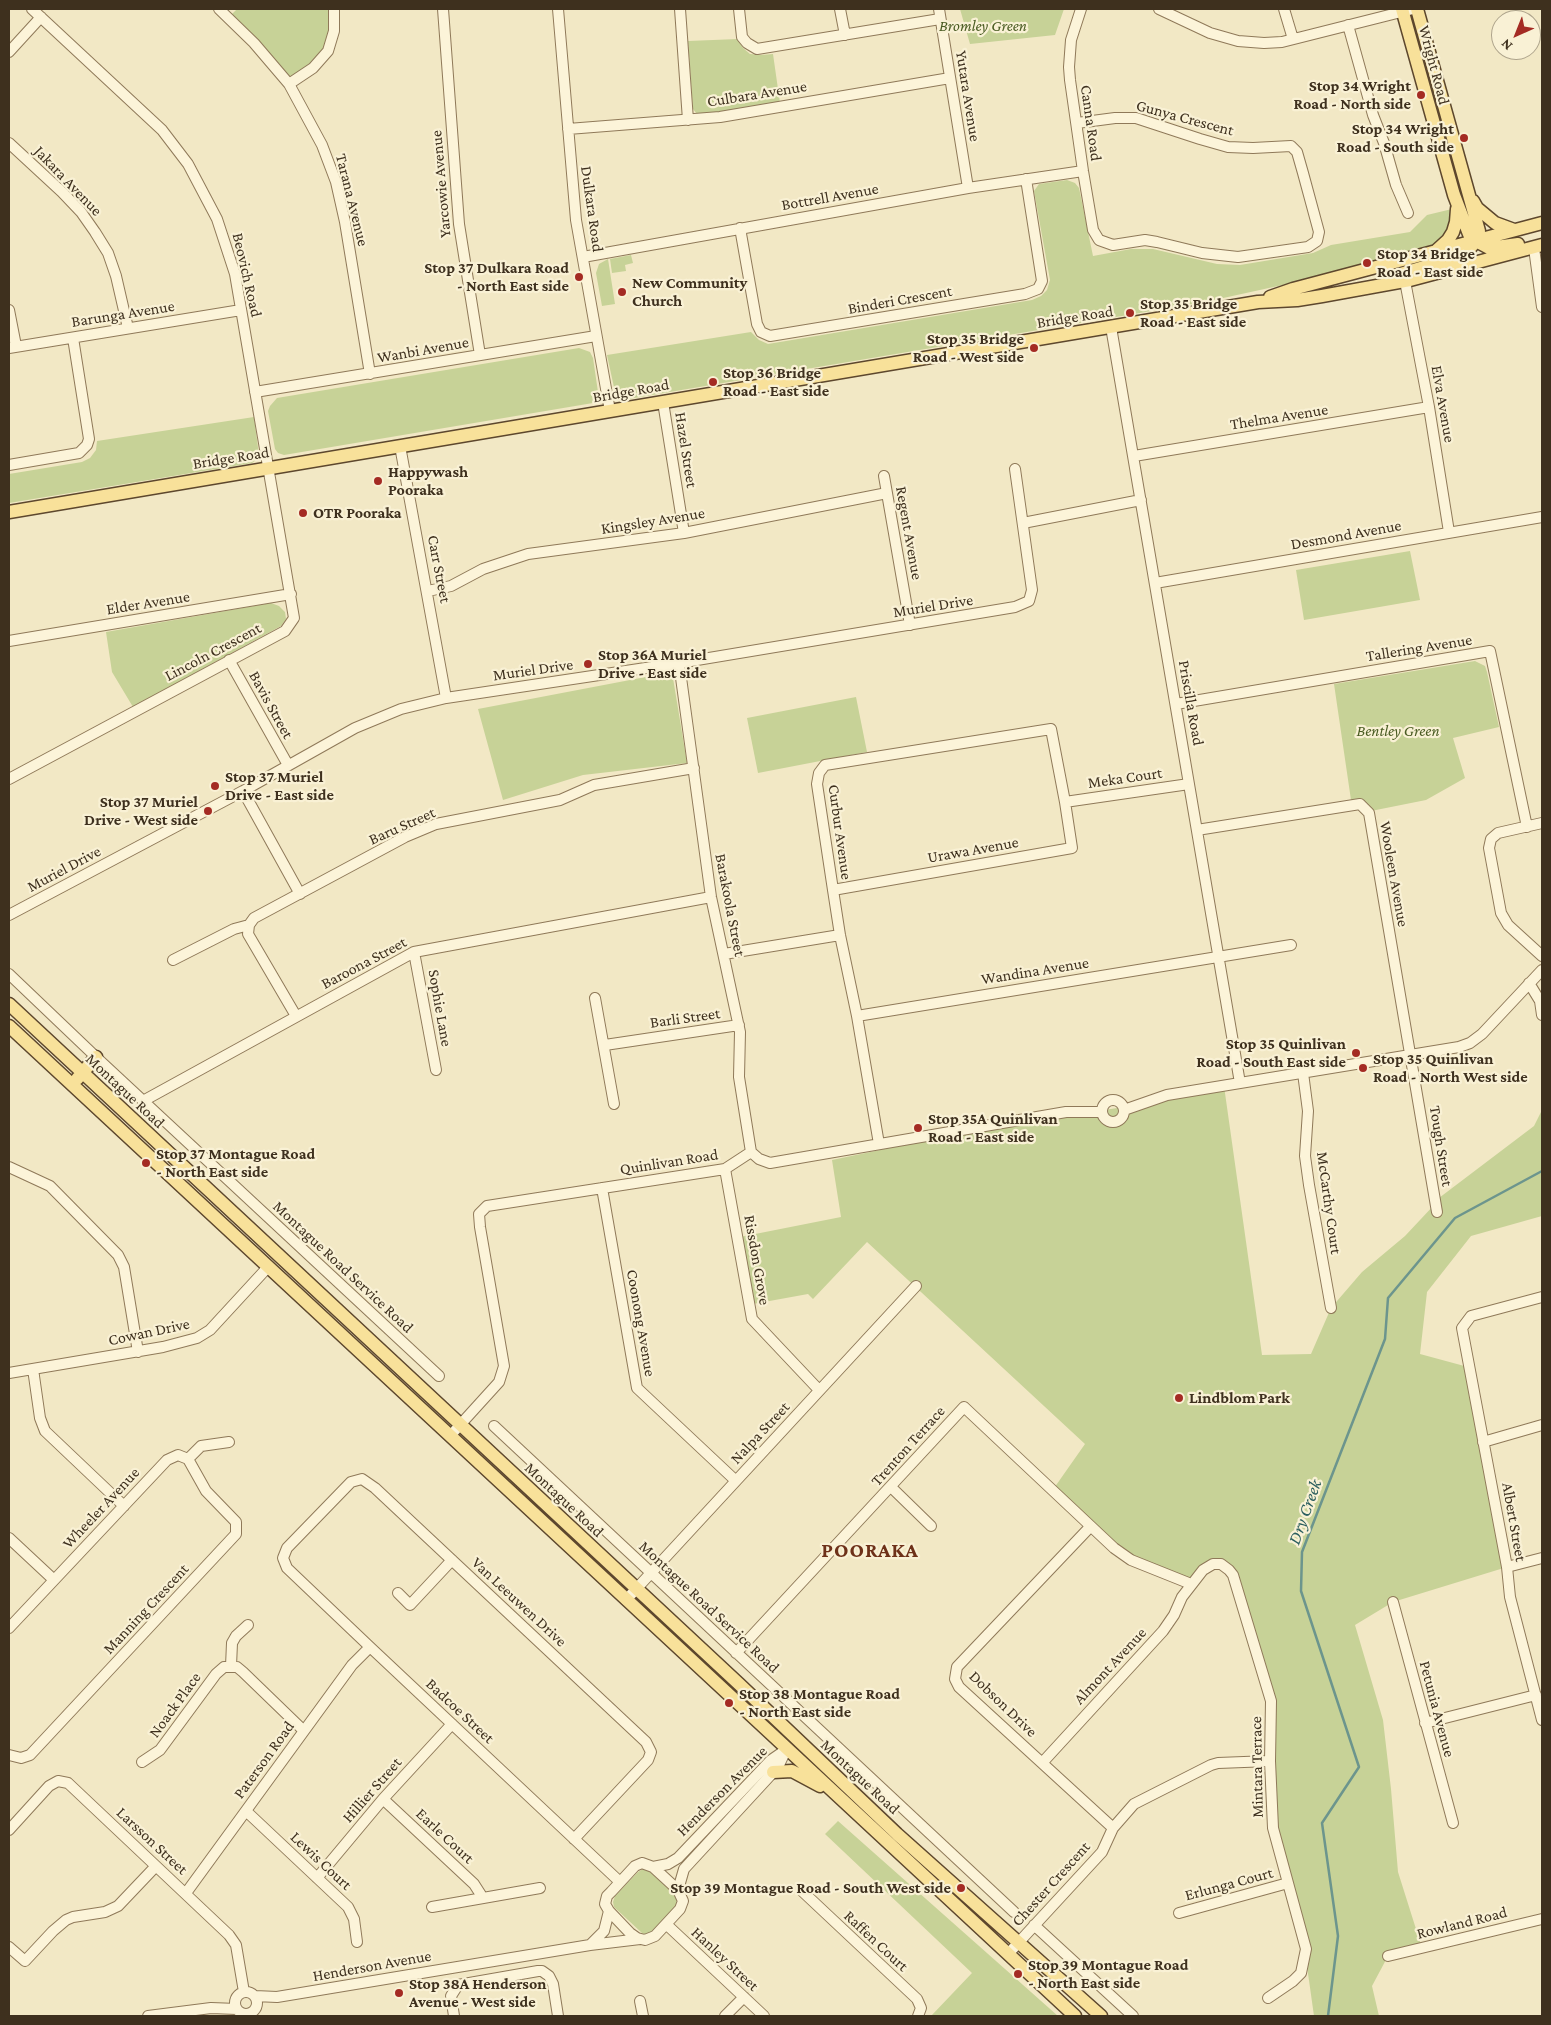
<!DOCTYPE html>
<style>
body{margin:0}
#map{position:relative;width:1551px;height:2025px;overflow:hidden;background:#f2e8c5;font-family:"Crimson Pro",serif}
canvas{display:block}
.frame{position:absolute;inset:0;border:10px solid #3e301e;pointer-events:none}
.north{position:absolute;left:1491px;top:10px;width:50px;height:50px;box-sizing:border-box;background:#f9f1d5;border:1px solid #aea48c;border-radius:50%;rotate:224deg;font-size:14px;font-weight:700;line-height:20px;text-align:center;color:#3e301e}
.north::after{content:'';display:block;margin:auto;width:18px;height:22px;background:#a42b23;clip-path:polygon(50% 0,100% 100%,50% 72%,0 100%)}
</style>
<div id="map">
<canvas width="1551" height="2025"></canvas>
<div class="frame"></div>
<div class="north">N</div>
</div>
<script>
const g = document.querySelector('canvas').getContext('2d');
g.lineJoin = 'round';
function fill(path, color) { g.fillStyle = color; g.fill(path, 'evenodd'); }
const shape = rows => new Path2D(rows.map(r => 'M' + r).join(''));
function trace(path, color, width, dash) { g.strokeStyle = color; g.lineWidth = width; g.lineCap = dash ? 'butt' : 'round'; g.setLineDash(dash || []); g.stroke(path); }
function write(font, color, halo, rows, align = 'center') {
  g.font = font + ' "Crimson Pro",serif'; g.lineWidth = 4.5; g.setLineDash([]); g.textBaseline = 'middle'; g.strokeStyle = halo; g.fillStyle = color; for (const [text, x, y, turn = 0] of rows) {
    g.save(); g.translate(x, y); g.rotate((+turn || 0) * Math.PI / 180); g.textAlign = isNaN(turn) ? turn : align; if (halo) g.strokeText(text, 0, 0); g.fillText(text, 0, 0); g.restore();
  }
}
fill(shape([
 [237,9,331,9,331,38,318,60,296,76,291,76,286,75,264,46,232,14],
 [960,9,1064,9,1055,35,970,44],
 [738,39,743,48,750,54,761,55,773,54,780,103,705,116,697,114,693,109,688,41],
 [1067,180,1075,183,1079,188,1093,256,1131,249,1153,249,1217,264,1240,265,1313,253,1331,245,1410,232,1427,215,1452,209,1453,224,1441,242,1431,246,1310,279,1205,302,628,399,620,398,615,392,607,355,751,332,759,340,768,344,1032,300,1041,296,1047,290,1050,280,1034,191,1039,184],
 [631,255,633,263,625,265,626,271,612,273,610,259],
 [608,259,615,304,602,306,596,273,599,264],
 [579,348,590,352,593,358,598,392,593,403,284,455,278,453,275,449,268,411,270,406,277,398],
 [254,417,259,455,256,460,252,463,9,503,9,474,82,462,90,458,96,450,97,441],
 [1410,551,1420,600,1304,620,1296,570],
 [271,603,279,606,285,612,286,619,281,626,133,707,112,672,106,632],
 [1475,661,1485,666,1487,672,1499,727,1453,738,1465,778,1426,800,1371,811,1360,802,1351,800,1334,684],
 [672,672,687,763,583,775,503,800,478,709],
 [856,697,867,752,758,773,747,718],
 [1224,1086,1262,1355,1311,1354,1331,1308,1362,1272,1405,1236,1435,1204,1435,1201,1534,1126,1542,1110,1542,1216,1471,1236,1427,1292,1420,1354,1468,1367,1507,1567,1393,1602,1355,1625,1383,1720,1391,1789,1398,1872,1422,1948,1388,1956,1372,1986,1379,2016,1314,2016,1304,1945,1273,1828,1271,1701,1229,1570,1203,1570,1191,1584,1114,1548,1052,1491,1085,1444,867,1242,813,1299,808,1294,753,1304,740,1237,841,1217,832,1160,880,1150,879,1144,1124,1107],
 [838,1821,1005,1969,1058,2016,931,2016,972,1973,825,1834],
 [643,1869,649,1871,676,1896,677,1901,676,1906,651,1933,647,1935,642,1933,614,1907,613,1902,615,1896,638,1872]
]), '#c7d297');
trace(shape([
 [1328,2016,1338,1936,1322,1823,1359,1767,1301,1591,1302,1552,1385,1339,1388,1298,1455,1218,1542,1171]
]), '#6c958d', 2.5);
const minor = shape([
 [219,9,254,43,289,84,322,145,336,182,345,222,370,374],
 [443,9,459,224,480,355],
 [558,9,576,220,610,411],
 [680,9,688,120],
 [739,9,742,37,747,43,757,49,940,19],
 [840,9,845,35],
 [939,9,968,188],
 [1159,9,1210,33,1238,41,1264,43,1282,42,1413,9],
 [1284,9,1293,39],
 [1348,25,1373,115,1384,143,1396,185,1408,213],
 [9,52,41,17],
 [289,84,313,68,328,51,334,31,334,9],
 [1077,123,1115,118,1136,118,1200,139,1228,147,1253,148,1291,146,1297,152,1303,173,1319,232,1317,241,1308,247,1238,257,1202,253,1157,242,1145,240,1113,245,1099,240,1093,230,1083,171,1070,80,1069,67,1071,40,1081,9],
 [568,129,720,117,950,78],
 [9,143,62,192,81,212,95,232,108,253,116,276,128,328],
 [740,228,757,324,761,332,770,336,1025,294,1038,289,1042,281,1026,179],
 [1534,248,1542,307],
 [583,257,968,188,1083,171],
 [1405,281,1429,407,1449,532],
 [9,310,16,346],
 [1111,327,1240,1083],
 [9,348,241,310],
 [255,392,596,336],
 [663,402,684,533],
 [400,446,446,698],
 [1134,456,1429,407],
 [9,465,79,453,87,445,89,439,73,338],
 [884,476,910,625],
 [1023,523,1141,500],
 [1155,583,1542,517],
 [428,591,451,586,483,569,528,554,684,533,887,493],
 [9,641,291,594],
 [229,660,288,765],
 [679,663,711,897,740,1032,739,1077,751,1152],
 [1176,704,1490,651,1527,827],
 [9,779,285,631,294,618,235,274,217,219,188,164,162,130,32,9],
 [243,791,300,894],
 [1065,802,1189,784],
 [1542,823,1498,833,1491,839,1489,848,1501,913,1508,925,1542,956],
 [1197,830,1360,804,1369,813,1437,1212],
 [833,890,1072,848,1065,802,1051,729,825,765,819,773,817,784,833,890,840,935,857,1016,879,1144],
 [9,915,243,791,355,728,401,709,446,698,679,663,1015,607,1029,601,1032,590,1015,469],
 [249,925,248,934,296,1016],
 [414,952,436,1070],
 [724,954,840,935],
 [173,960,234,929,249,925,254,918,405,837,436,824,560,800,594,785,694,768],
 [9,974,96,1057,439,1376],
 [1529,983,1540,1001,1542,1015],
 [595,998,614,1104],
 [857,1016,1291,945],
 [605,1045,739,1025],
 [1303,1073,1308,1111,1305,1156,1309,1185,1331,1308],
 '1102 1111a11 11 0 1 1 22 0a11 11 0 1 1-22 0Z',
 [143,1101,414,952,711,897],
 [1124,1110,1167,1095,1459,1047,1470,1043,1482,1034,1542,970],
 [751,1152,759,1159,770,1163,1066,1112,1101,1112],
 [9,1167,50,1186,118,1255,124,1267,138,1352],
 [725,1169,752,1319,819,1390],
 [602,1188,637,1388,736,1481],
 [1542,1297,1471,1316,1462,1328,1507,1567,1510,1597,1542,1720],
 [33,1369,40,1418,45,1431,124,1506],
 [9,1373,163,1347,197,1338,210,1330,268,1267],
 [494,1426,1014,1912],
 [450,1436,499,1382,504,1366,480,1227,479,1214,487,1206,725,1169,751,1152],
 [1483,1442,1542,1425],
 [891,1487,931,1526],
 [1090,1527,957,1667,955,1679,959,1687,1113,1828],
 [9,1538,54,1580],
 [1507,1567,1542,1558],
 [398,1593,410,1605,452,1560],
 [626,1600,916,1286],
 [1393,1602,1453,1823],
 [9,1628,167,1460,178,1455,188,1459,201,1446,229,1442],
 [736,1653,964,1407,1114,1548,1131,1560,1191,1584],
 [231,1666,232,1643,236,1636,248,1625],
 [1425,1723,1536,1695],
 [9,1755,21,1758,30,1755,236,1534,236,1522,206,1491,188,1459],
 [142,1762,160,1750,216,1674,224,1667,237,1667,243,1672,304,1731],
 [1042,1763,1163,1631,1174,1615,1182,1597,1203,1570,1213,1564,1221,1564,1229,1570,1233,1575,1271,1701,1270,1761,1273,1828,1306,1949,1301,1973,1293,1981,1268,1998],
 [383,1799,474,1884,483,1898],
 [246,1811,348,1907,354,1919,357,1942],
 [9,1830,49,1786,58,1781,68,1783,229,1935,236,1945,244,1992],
 [574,1839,648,1760,651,1752,646,1742,375,1488,362,1479,351,1482,287,1548,283,1558,287,1568,370,1647,620,1882],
 [642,1863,653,1867,678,1890,683,1901,680,1909,655,1936,645,1940,637,1938,630,1933,609,1911,605,1904,607,1896,611,1892,635,1866,642,1863],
 [653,1867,668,1864,678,1858,771,1760,787,1749],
 [317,1878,383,1799,452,1724],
 [678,1890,684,1869,778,1767,786,1750],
 [802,1891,917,1999,921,2008,918,2016],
 [186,1893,352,1665,370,1647],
 [432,1907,540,1888],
 [1179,1913,1288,1883],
 [666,1924,764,2016],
 [1034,1925,1133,2016],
 [590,1945,604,1931,609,1911],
 [9,1947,25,1961,53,1931,66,1920,73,1917,105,1912,118,1906,156,1866],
 [1008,1954,1102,1852,1113,1828,1134,1804,1211,1765,1218,1763,1270,1761],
 [1388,1956,1542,1919],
 '235 2003a11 11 0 1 1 22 0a11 11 0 1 1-22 0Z',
 [255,1996,277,1997,590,1945,640,1939],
 [640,2001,643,2016],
 [148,2016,211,2008,237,2009],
 [454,2016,451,1996,458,1985,538,1971,542,1971,549,1976,553,1984,558,2016],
 [725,2016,744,1997]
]);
const major = shape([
 [1402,9,1454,195,1469,234,1476,241,1489,248,1518,244],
 [1473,201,1477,208,1495,223,1514,230],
 [1437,250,1448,240,1453,232,1456,222,1457,209],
 [1387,278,1464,255,1476,241,1479,231,1417,9],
 [1270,297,1293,289,1542,223],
 [9,512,1258,302,1297,300,1322,296,1410,280,1542,245],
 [9,1004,739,1684,897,1834,1101,2016],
 [9,1026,1075,2016],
 [77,1079,96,1057],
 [773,1772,792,1771,820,1786]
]);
trace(minor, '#8f7959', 12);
trace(major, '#5d472d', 15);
trace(minor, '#fcf4d9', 10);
trace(major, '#f8e19a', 12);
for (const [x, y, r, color] of [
 [1421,95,5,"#a42b23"],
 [1464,138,5,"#a42b23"],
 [1367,263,5,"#a42b23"],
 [579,277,5,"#a42b23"],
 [622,292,5,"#a42b23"],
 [1130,313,5,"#a42b23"],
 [1034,348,5,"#a42b23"],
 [713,382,5,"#a42b23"],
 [378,481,5,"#a42b23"],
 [303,513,5,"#a42b23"],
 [588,664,5,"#a42b23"],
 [215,786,5,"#a42b23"],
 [208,811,5,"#a42b23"],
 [1356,1053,5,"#a42b23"],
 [1363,1068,5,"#a42b23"],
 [918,1128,5,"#a42b23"],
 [146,1163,5,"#a42b23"],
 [1179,1398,5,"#a42b23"],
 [729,1703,5,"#a42b23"],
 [961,1888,5,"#a42b23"],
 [1018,1974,5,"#a42b23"],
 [399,1993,5,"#a42b23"]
]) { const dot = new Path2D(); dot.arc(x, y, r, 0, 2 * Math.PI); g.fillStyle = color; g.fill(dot); trace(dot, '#f9f1d5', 2); }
write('italic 16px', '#4a5c23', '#f9f1d5', [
 ["Bromley Green",983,26],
 ["Bentley Green",1398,731]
]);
write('16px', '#3e301e', '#f9f1d5', [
 ["Wright Road",1434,65,75],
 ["Culbara Avenue",757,94,-9],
 ["Yutara Avenue",968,96,81],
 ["Gunya Crescent",1185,118,15],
 ["Canna Road",1091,123,82],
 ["Jakara Avenue",68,181,46],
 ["Yarcowie Avenue",441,184,-95],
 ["Bottrell Avenue",830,197,-10],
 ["Tarana Avenue",352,200,76],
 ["Dulkara Road",592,209,82],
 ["Beovich Road",247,275,77],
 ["Binderi Crescent",900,300,-10],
 ["Barunga Avenue",123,314,-9],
 ["Bridge Road",1075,317,-9],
 ["Wanbi Avenue",423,350,-10],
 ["Bridge Road",631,391,-10],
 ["Elva Avenue",1443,404,80],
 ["Thelma Avenue",1279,417,-9],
 ["Hazel Street",686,450,81],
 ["Bridge Road",231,458,-9],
 ["Kingsley Avenue",653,521,-9],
 ["Regent Avenue",909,533,80],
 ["Desmond Avenue",1346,535,-10],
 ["Carr Street",439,569,79],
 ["Elder Avenue",148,603,-9],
 ["Muriel Drive",933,606,-9],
 ["Tallering Avenue",1419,648,-9],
 ["Lincoln Crescent",213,652,-28],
 ["Muriel Drive",533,670,-8],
 ["Priscilla Road",1191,703,80],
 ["Bavis Street",271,705,61],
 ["Meka Court",1125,778,-8],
 ["Baru Street",402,826,-24],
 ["Curbur Avenue",840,832,82],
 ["Urawa Avenue",973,850,-10],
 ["Muriel Drive",64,869,-28],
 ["Wooleen Avenue",1394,874,80],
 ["Barakoola Street",730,905,79],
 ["Baroona Street",364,963,-28],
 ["Wandina Avenue",1035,971,-9],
 ["Sophie Lane",440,1008,80],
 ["Barli Street",685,1018,-8],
 ["Montague Road",125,1091,43],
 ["Tough Street",1441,1146,81],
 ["Quinlivan Road",669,1162,-9],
 ["McCarthy Court",1329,1203,82],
 ["Rissdon Grove",757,1260,80],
 ["Montague Road Service Road",343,1267,43],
 ["Coonong Avenue",641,1323,80],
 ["Cowan Drive",149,1332,-12],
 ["Nalpa Street",760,1433,-47],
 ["Trenton Terrace",908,1446,-48],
 ["Montague Road",564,1500,43],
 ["Wheeler Avenue",101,1508,-47],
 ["Albert Street",1514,1522,80],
 ["Van Leeuwen Drive",519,1602,43],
 ["Montague Road Service Road",709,1607,43],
 ["Manning Crescent",146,1609,-47],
 ["Almont Avenue",1110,1666,-47],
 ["Dobson Drive",1003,1704,44],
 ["Noack Place",175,1705,-54],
 ["Petunia Avenue",1437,1709,75],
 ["Badcoe Street",460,1711,43],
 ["Paterson Road",264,1760,-54],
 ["Mintara Terrace",1257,1767,-91],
 ["Montague Road",860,1777,43],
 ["Hillier Street",372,1790,-49],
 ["Henderson Avenue",722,1791,-45],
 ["Earle Court",445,1836,43],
 ["Larsson Street",152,1841,43],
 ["Lewis Court",321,1861,43],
 ["Chester Crescent",1051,1884,-48],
 ["Erlunga Court",1229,1884,-15],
 ["Rowland Road",1462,1923,-14],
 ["Raffen Court",876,1941,43],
 ["Hanley Street",725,1959,43],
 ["Henderson Avenue",372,1966,-10]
]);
write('bold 16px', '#3e301e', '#f9f1d5', [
 ["Stop 34 Wright",1411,86,"right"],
 ["Road - North side",1411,104,"right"],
 ["Stop 34 Wright",1454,129,"right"],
 ["Road - South side",1454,147,"right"],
 ["Stop 34 Bridge",1377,254],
 ["Road - East side",1377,272],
 ["Stop 37 Dulkara Road",569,268,"right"],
 ["- North East side",569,286,"right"],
 ["New Community",632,283],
 ["Church",632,301],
 ["Stop 35 Bridge",1140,304],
 ["Road - East side",1140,322],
 ["Stop 35 Bridge",1024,339,"right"],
 ["Road - West side",1024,357,"right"],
 ["Stop 36 Bridge",723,373],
 ["Road - East side",723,391],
 ["Happywash",388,472],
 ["Pooraka",388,490],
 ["OTR Pooraka",313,513],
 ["Stop 36A Muriel",598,655],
 ["Drive - East side",598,673],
 ["Stop 37 Muriel",225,777],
 ["Drive - East side",225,795],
 ["Stop 37 Muriel",198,802,"right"],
 ["Drive - West side",198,820,"right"],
 ["Stop 35 Quinlivan",1346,1044,"right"],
 ["Road - South East side",1346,1062,"right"],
 ["Stop 35 Quinlivan",1373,1059],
 ["Road - North West side",1373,1077],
 ["Stop 35A Quinlivan",928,1119],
 ["Road - East side",928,1137],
 ["Stop 37 Montague Road",156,1154],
 ["- North East side",156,1172],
 ["Lindblom Park",1189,1398],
 ["Stop 38 Montague Road",739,1694],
 ["- North East side",739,1712],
 ["Stop 39 Montague Road - South West side",951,1888,"right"],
 ["Stop 39 Montague Road",1028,1965],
 ["- North East side",1028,1983],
 ["Stop 38A Henderson",409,1984],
 ["Avenue - West side",409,2002]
], 'left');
write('italic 18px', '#2c5f5f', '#f9f1d5', [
 ["Dry Creek",1305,1512,-70]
]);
g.letterSpacing = '1px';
write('bold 21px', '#6e3119', '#f9f1d5', [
 ["POORAKA",870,1551]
]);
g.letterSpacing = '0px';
</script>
